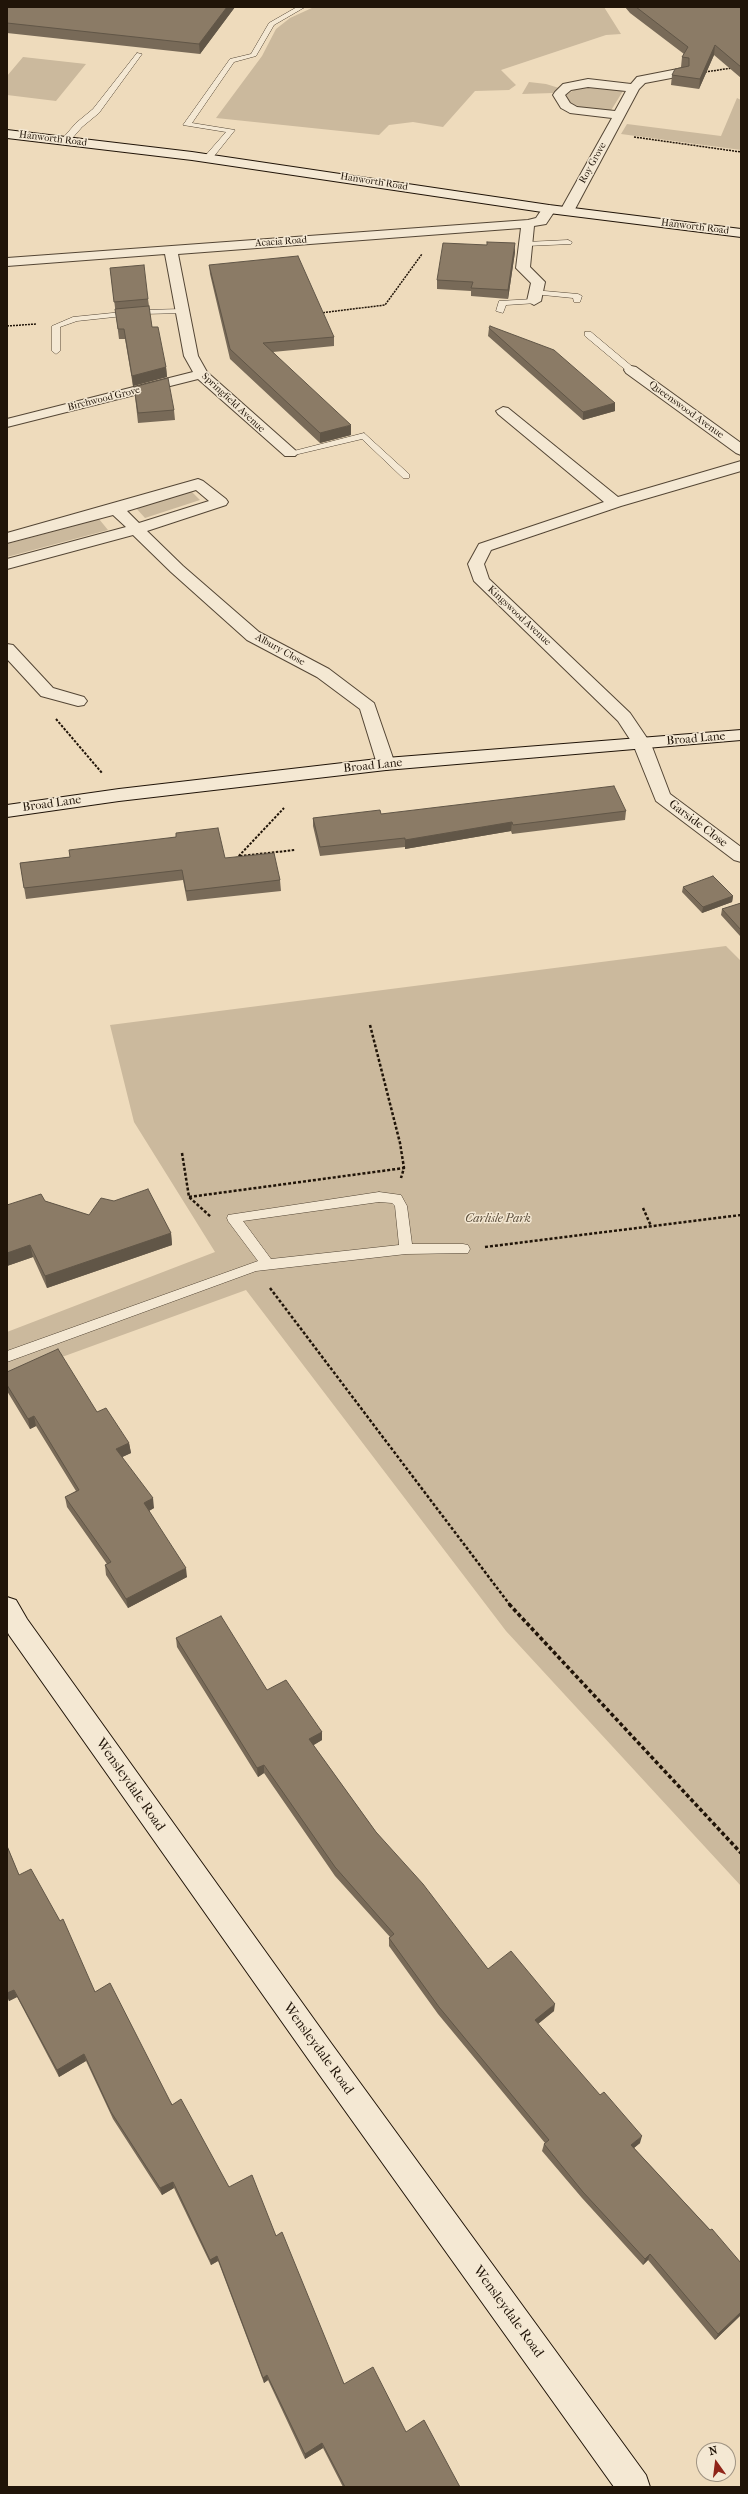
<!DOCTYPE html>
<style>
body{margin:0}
#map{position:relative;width:748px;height:2494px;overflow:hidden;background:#eedbbc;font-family:"IM FELL French Canon",serif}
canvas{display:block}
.frame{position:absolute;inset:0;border:8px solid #201408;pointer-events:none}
.north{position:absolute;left:696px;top:2442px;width:40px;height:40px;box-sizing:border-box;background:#f4e8d3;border:1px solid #9f9382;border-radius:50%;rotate:346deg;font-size:11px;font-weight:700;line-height:16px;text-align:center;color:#201408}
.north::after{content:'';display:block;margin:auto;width:14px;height:18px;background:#8f2418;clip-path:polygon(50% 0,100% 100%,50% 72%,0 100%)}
</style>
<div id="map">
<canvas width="748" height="2494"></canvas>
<div class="frame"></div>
<div class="north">N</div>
</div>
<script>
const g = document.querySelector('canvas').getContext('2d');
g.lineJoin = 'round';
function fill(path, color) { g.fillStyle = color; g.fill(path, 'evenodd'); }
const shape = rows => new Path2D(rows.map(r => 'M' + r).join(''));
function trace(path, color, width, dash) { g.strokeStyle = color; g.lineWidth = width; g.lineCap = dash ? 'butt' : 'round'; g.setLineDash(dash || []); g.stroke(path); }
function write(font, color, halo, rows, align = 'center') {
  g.font = font + ' "IM FELL French Canon",serif'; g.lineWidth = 3; g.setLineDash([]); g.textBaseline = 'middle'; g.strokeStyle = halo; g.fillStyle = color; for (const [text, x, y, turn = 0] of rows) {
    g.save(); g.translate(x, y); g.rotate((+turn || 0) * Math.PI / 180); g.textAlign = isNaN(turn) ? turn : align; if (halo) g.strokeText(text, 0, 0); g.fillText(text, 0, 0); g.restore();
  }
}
fill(shape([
 [314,7,604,7,621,34,606,35,501,70,516,85,509,90,475,91,443,127,413,122,389,125,379,135,216,118,262,56,276,29,290,18],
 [23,57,86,64,56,101,7,95,7,76],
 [529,82,546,84,559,88,553,93,522,94],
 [590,87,623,91,610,112,577,107,569,102,566,95,574,90],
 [737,98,741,100,741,150,621,134,627,124,721,136],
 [191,491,200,500,145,518,136,508],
 [99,519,108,530,7,557,7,544],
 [726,946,741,961,741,1886,506,1631,246,1290,7,1377,7,1332,215,1252,134,1122,110,1025]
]), '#cbb99d');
const lane = shape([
 [297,7,305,7,274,25,256,56,234,62,192,123,235,130,211,160,205,160,205,156,226,132,183,125,230,59,251,54,269,23,297,7],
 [137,53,142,54,99,113,82,127,69,142,63,142,63,138,76,123,93,109,137,53],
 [568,240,572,242,571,244,526,246,522,244,526,242,568,240],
 [533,290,578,294,582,296,580,302,574,302,573,298,533,294,533,290],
 [534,299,537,299,537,303,506,305,503,313,496,311,499,301,534,299],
 [183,309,186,309,186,313,142,314,77,321,60,327,60,351,56,354,52,351,52,326,73,317,142,310,183,309],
 [585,332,591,332,634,368,634,372,628,372,585,336,585,332],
 [364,433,409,474,409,478,403,478,362,439,290,456,286,453,364,433],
 [379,1192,401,1195,407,1206,412,1244,463,1244,468,1245,470,1249,468,1253,406,1254,256,1271,7,1362,7,1351,258,1261,228,1221,227,1218,228,1215,379,1192],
 [379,1202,392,1203,395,1206,399,1245,271,1259,243,1221,379,1202]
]);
const street = shape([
 [683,68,687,69,687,75,645,83,639,89,574,211,572,214,562,214,560,211,612,118,570,113,561,108,553,95,555,92,563,84,588,79,631,84,637,77,683,68],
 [588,87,626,91,615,111,577,107,570,103,565,95,571,90,588,87],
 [549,205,556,209,546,224,534,226,530,267,545,282,541,301,534,305,527,301,531,283,516,268,521,228,178,254,198,356,207,372,295,450,298,453,295,456,285,456,198,379,7,427,7,419,193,372,184,356,165,254,7,266,7,258,528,220,536,218,544,206,549,205],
 [631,366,636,367,741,443,741,455,736,453,626,373,624,370,626,367,631,366],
 [503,407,508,408,618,497,741,461,741,471,621,506,491,550,484,564,489,579,630,713,651,744,670,794,741,847,741,862,734,860,656,801,633,744,618,721,474,581,468,564,479,544,604,502,498,414,496,411,503,407],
 [198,479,203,481,226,499,228,502,226,505,147,531,183,566,259,632,329,669,374,703,395,764,392,768,386,770,380,768,377,764,360,709,317,677,247,640,171,572,133,535,7,569,7,559,126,527,113,515,7,543,7,533,198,479],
 [196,490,209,501,139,523,127,511,196,490],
 [7,644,13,645,53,688,84,697,87,701,84,705,78,706,41,696,7,659,7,644]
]);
const secondary = shape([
 [7,130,192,152,549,205,741,229,741,237,549,213,192,160,7,138,7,130],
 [741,730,741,740,386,770,119,801,7,817,7,805,119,789,386,758,741,730],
 [7,1597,16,1600,27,1619,331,2043,646,2475,650,2487,614,2487,311,2063,9,1635,7,1631,7,1597]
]);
trace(lane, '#544635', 1);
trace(street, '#544635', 2);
trace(secondary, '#201408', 2);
trace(shape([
 [705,72,732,68],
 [634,137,741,152],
 [320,313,385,305,422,254],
 [7,326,36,324]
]), '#201408', 1.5, [2, 1]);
trace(shape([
 [56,719,102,773],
 [240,856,295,850],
 [236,859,284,808]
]), '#201408', 2, [2.5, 1.5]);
trace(shape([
 [370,1025,400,1143,404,1168,401,1178],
 [182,1153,189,1197,211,1217],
 [189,1197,404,1168],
 [643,1208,651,1226],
 [485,1247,741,1215],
 [270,1288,510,1605]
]), '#201408', 2.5, [3, 2]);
trace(shape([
 [509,1604,741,1853]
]), '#201408', 3.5, [4, 2.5]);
fill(lane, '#f4e8d3');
fill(street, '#f4e8d3');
fill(secondary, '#f4e8d3');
fill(shape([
 [7,7,235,7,200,54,7,33],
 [625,7,741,7,741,78,714,55,699,89,671,85,672,75,683,67,681,67,682,57,684,54,630,13],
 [487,245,515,252,508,299,471,296,471,291,437,289,437,280],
 [209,265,334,337,334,346,273,352,351,435,320,443,230,359,210,274],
 [110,268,148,299,152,327,166,367,167,377,133,386,125,339,119,339],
 [489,328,615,403,615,411,583,420,488,336],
 [134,387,174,410,175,420,138,423],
 [626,811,625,820,512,834,511,831,405,849,405,847,320,856,313,826,313,818,381,814],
 [176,833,225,858,280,880,281,891,187,901,183,880,26,899,20,863,70,857,176,837],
 [683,887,733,896,732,902,702,913,682,892],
 [741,903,741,935,740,936,721,915,722,909],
 [45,1201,89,1215,171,1233,172,1245,47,1288,33,1257,7,1266,7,1205],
 [7,1372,97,1412,129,1443,131,1453,122,1457,154,1508,149,1511,187,1577,128,1608,106,1575,105,1565,107,1564,67,1507,65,1497,76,1491,36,1426,30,1429,7,1391],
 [176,1638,267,1690,322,1732,322,1740,313,1745,376,1832,488,1969,554,2011,538,2024,640,2143,634,2148,741,2263,741,2315,715,2340,648,2260,643,2265,582,2198,542,2151,544,2144,545,2143,438,2014,389,1946,389,1938,390,1937,335,1876,264,1773,258,1777,177,1647],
 [7,1846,19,1875,95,1992,229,2187,276,2236,344,2384,406,2432,460,2487,343,2487,323,2448,305,2459,268,2380,264,2383,218,2261,211,2265,174,2188,162,2195,113,2119,86,2061,59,2077,17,1997,9,2001,7,1996]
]), '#786a58');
fill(shape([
 [227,7,235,7,200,54,199,44],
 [715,45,714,55,699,89,700,79],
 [515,243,515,252,508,299,508,290],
 [166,367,167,377,133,386,132,376],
 [615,403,615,411,583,420,583,412],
 [351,425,351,435,320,443,320,433],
 [512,822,511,831,405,849,405,840],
 [733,896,732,902,702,913,703,907],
 [171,1233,172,1245,47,1288,45,1276],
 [30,1245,33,1257,7,1266,7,1253],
 [34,1416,36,1426,30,1429,28,1419],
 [129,1443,131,1453,118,1459,116,1449],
 [153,1498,154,1508,145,1513,144,1503],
 [186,1568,187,1577,128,1608,126,1599],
 [322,1732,322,1740,309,1748,309,1739],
 [264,1765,264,1773,258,1777,257,1768],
 [14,1990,17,1997,9,2001,7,1995,7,1993],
 [555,2004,554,2011,534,2027,535,2020],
 [84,2054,86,2061,59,2077,57,2070],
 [642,2136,640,2143,629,2152,631,2145],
 [173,2182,174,2188,162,2195,160,2188],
 [650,2254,648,2260,643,2265,645,2259],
 [217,2256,218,2261,211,2265,210,2260],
 [741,2312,741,2315,715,2340,718,2334],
 [267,2375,268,2380,264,2383,263,2378],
 [322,2443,323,2448,305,2459,305,2454]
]), '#615647');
const building = shape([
 [7,7,227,7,199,44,7,23,7,7],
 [636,7,741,7,741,67,715,45,700,79,672,75,675,69,689,66,689,58,682,57,688,47,636,7],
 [487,242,515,243,508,290,471,288,473,282,437,280,443,243,487,245,487,242],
 [298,256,334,337,263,343,351,425,320,433,230,349,209,265,298,256],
 [144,265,148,299,114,302,110,268,144,265],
 [149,306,152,327,158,327,166,367,132,376,124,329,118,329,115,309,149,306],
 [490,326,554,350,615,403,583,412,489,328,490,326],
 [168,378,174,410,138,413,134,387,168,378],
 [614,786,626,811,513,825,512,822,405,840,405,838,320,847,313,818,380,810,381,814,614,786],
 [218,828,225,858,274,853,280,880,186,891,182,870,24,888,20,863,70,857,69,850,176,837,176,833,218,828],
 [713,876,733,896,703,907,683,887,713,876],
 [741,903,741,930,722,909,741,903],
 [148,1189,171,1233,45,1276,30,1245,7,1253,7,1205,41,1194,45,1201,89,1215,101,1198,114,1201,148,1189],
 [58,1349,97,1412,106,1408,129,1443,116,1449,153,1498,144,1503,186,1568,126,1599,105,1565,111,1562,65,1497,79,1490,34,1416,28,1419,7,1385,7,1372,58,1349],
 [221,1616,267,1690,286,1680,322,1732,309,1739,376,1832,423,1884,488,1969,511,1951,555,2004,535,2020,600,2095,604,2092,642,2136,631,2145,710,2230,712,2229,741,2263,741,2312,718,2334,650,2254,645,2259,583,2192,544,2144,549,2140,439,2007,389,1938,394,1934,335,1867,264,1765,257,1768,176,1638,221,1616],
 [7,1846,19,1875,31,1869,60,1921,63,1919,95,1992,110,1983,172,2105,181,2099,229,2187,252,2175,276,2236,282,2232,344,2384,373,2367,406,2432,424,2420,460,2487,345,2487,322,2443,305,2454,267,2375,263,2378,217,2256,210,2260,173,2182,160,2188,111,2112,84,2054,57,2070,14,1990,7,1993,7,1846]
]);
fill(building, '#8b7b66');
trace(building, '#615647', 1);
write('10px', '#201408', '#f4e8d3', [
 ["Hanworth Road",53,139,7],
 ["Roy Grove",593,163,-61],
 ["Hanworth Road",374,182,9],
 ["Hanworth Road",695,227,7],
 ["Acacia Road",281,242,-4],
 ["Birchwood Grove",104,399,-14],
 ["Springfield Avenue",233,403,43],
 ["Queenswood Avenue",686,410,36],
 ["Kingswood Avenue",519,616,43],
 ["Albury Close",280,650,29]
]);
write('12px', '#201408', '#f4e8d3', [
 ["Broad Lane",696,739,-5],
 ["Broad Lane",373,766,-6],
 ["Broad Lane",52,804,-8],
 ["Garside Close",698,824,37]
]);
write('italic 12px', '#5c4e3c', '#f4e8d3', [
 ["Carlisle Park",498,1219]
]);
write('14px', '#201408', '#f4e8d3', [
 ["Wensleydale Road",130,1785,55],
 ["Wensleydale Road",318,2049,54],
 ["Wensleydale Road",508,2312,54]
]);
</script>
